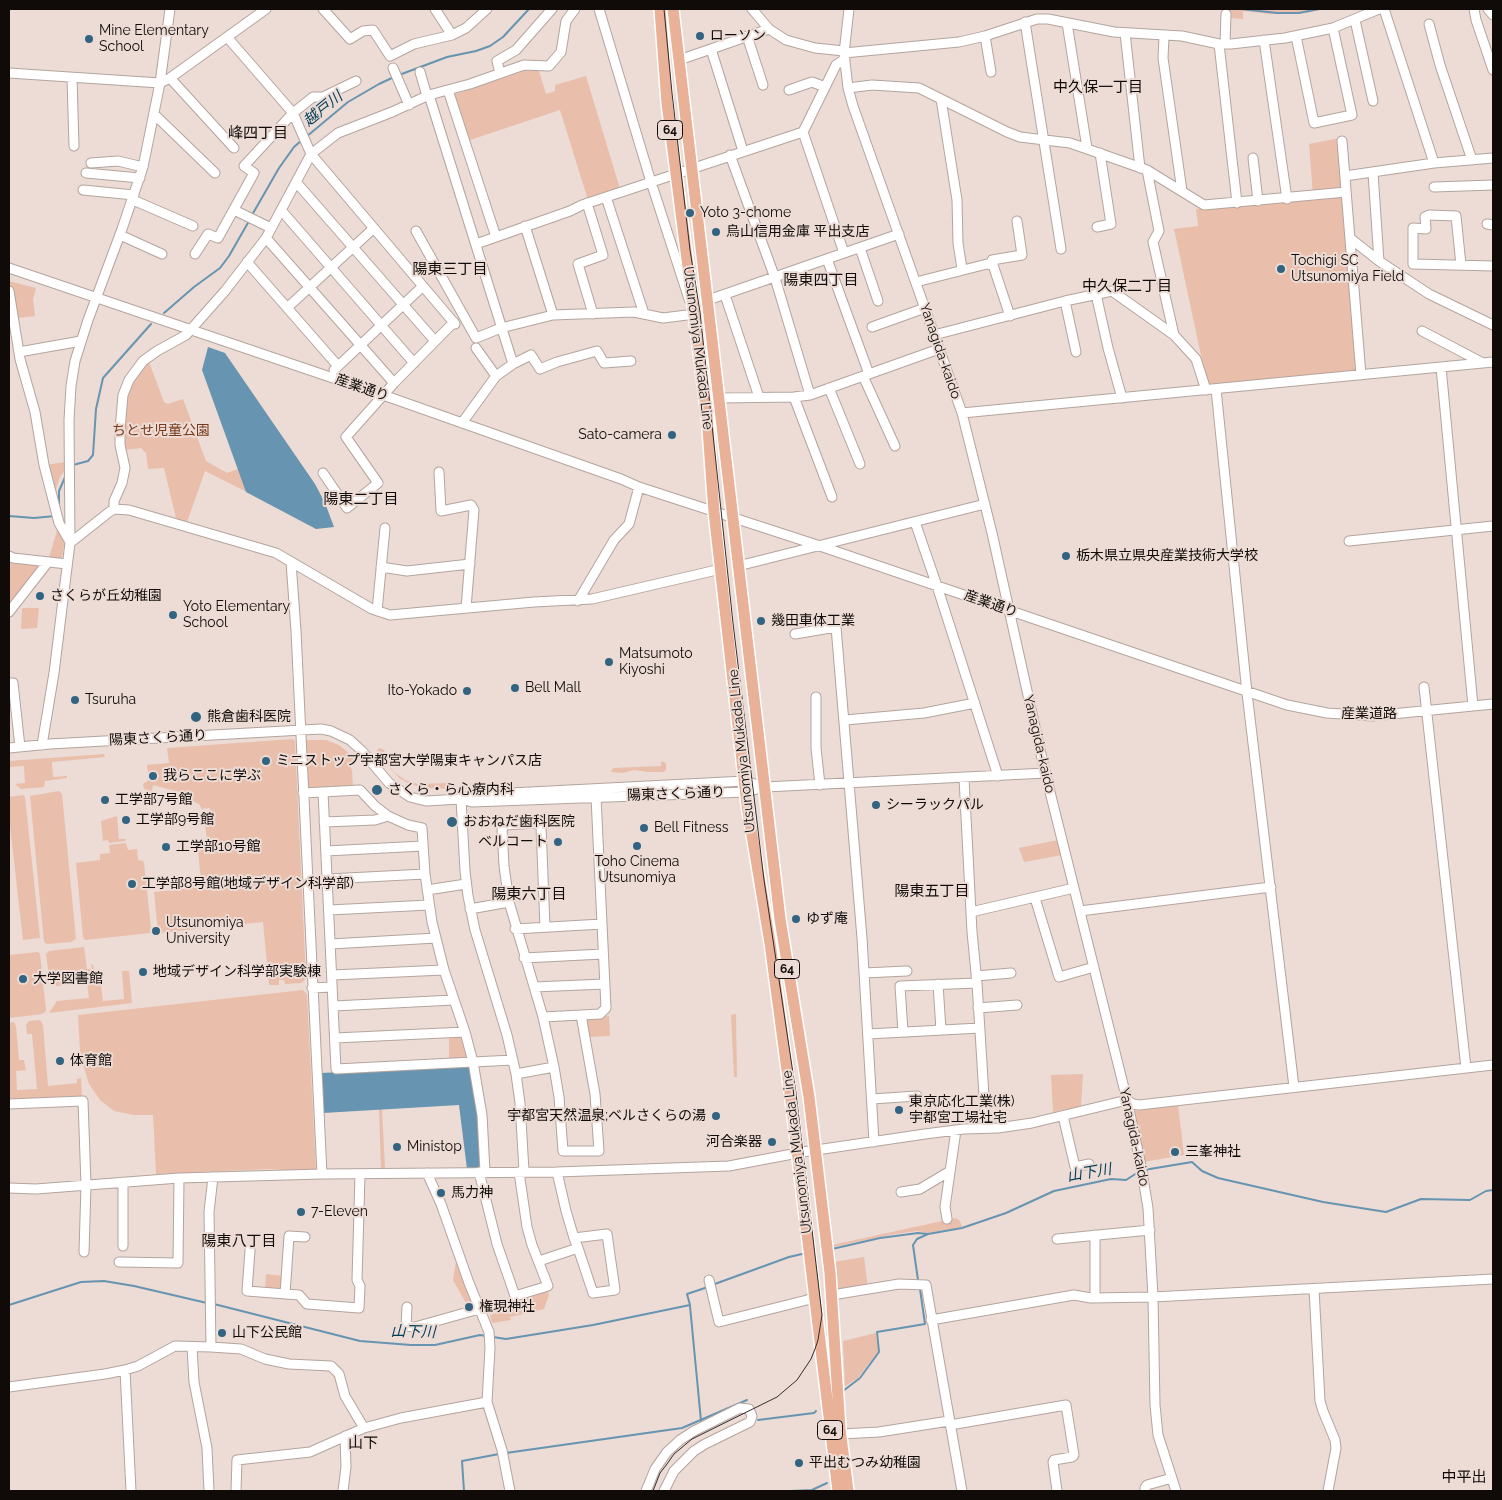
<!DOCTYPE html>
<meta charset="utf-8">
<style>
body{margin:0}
#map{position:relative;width:1502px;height:1500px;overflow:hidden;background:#ecdcd5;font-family:Raleway,sans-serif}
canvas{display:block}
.frame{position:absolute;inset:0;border:10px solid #100b09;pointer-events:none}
</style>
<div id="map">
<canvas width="1502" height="1500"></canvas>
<div class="frame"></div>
</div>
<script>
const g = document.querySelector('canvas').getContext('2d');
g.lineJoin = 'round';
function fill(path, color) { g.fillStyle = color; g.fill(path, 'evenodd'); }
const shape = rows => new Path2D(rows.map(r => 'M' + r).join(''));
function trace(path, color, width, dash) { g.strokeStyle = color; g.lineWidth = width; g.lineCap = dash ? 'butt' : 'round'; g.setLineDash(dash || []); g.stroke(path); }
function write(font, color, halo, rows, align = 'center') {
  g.font = font + ' Raleway,"Noto Sans JP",sans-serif'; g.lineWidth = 4; g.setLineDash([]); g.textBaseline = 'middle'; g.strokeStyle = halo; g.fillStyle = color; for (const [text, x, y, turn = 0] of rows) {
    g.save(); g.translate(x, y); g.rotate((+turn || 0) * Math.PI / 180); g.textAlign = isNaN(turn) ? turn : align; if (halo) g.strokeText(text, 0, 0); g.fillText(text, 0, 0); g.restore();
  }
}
fill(shape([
 [1229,9,1324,9,1307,13,1270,14,1243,11,1243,19,1229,18],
 [524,71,539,71,546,94,555,91,555,85,586,76,620,189,588,200,560,110,467,141,453,95],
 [1339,138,1343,187,1339,192,1313,195,1309,144],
 [1344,195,1358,372,1208,388,1174,229,1198,226,1196,209],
 [9,281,36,288,33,299,35,316,17,318],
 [149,362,164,402,168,404,183,399,206,461,227,473,238,469,247,492,205,471,186,525,177,522,164,468,148,469,146,453,141,448,124,450,123,438,126,397,139,374],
 [65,462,66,469,60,477,55,492,46,465],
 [58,527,65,540,61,562,48,561],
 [9,561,42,566,9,608],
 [22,608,39,608,37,628,21,629],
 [293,739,295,742,306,978,302,983,285,984,284,980,279,980,279,985,269,985,263,922,158,933,154,892,193,888,193,881,201,880,198,851,208,849,205,824,212,823,210,808,202,809,199,804,190,800,191,795,153,785,152,791,144,789,143,784,149,780,147,765,169,763,167,748],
 [306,740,326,740,339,745,350,754,355,759,350,766,352,770,353,788,309,790,306,788,304,743],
 [379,748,384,750,389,765,394,772,405,780,417,784,449,783,453,784,454,789,424,788,410,784,399,778,376,752],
 [104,754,105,757,52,762,53,777,67,776,67,778,45,781,44,787,21,789,15,784,25,783,24,766,9,767,9,769,9,761],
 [661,761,666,763,666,770,663,772,648,772,634,770,622,773,611,772,613,768,661,766],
 [59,791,62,794,76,939,71,942,47,944,44,942,30,796],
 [23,795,25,797,40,938,23,940,9,817,9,797],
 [117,816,119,839,126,839,125,841,109,843,108,840,103,841,101,821],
 [1058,840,1062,855,1024,862,1019,848],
 [126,843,128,850,137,849,138,860,143,861,144,863,151,928,150,933,85,940,83,937,76,863,100,860,100,854,110,853,109,845],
 [84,947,87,969,92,969,91,964,93,965,95,974,100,977,103,1001,124,999,122,971,129,971,132,1003,49,1013,57,1001,89,998,87,983,56,986,55,976,49,976,46,954,49,951],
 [38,952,40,954,46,1011,42,1014,9,1018,9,955],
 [303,990,307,995,316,1170,288,1170,270,1169,156,1174,153,1115,134,1115,114,1111,100,1100,89,1084,83,1064,80,1051,78,1015],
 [736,1014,737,1077,734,1077,731,1015],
 [609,1016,610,1036,589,1037,586,1021,589,1017],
 [40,1020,43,1025,48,1086,77,1083,77,1079,81,1078,82,1096,9,1099,9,1023,14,1022,16,1026,19,1060,24,1060,26,1070,16,1071,17,1090,37,1089,32,1034,27,1034,26,1025,29,1021],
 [449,1035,461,1035,464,1038,468,1056,465,1060,449,1061],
 [1083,1074,1081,1106,1053,1112,1051,1075],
 [1178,1105,1184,1155,1143,1162,1133,1115,1135,1111],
 [379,1109,382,1109,385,1168,381,1168],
 [956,1218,960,1221,962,1227,928,1233,917,1231,895,1234,833,1247,832,1245],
 [864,1257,868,1288,837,1291,834,1262],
 [456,1262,472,1303,467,1305,453,1280],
 [266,1274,284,1276,283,1287,280,1290,265,1289],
 [547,1289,549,1295,544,1309,510,1317,511,1320,492,1323,490,1315,507,1309,505,1304],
 [876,1333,878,1352,857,1379,845,1386,843,1341]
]), '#e9beab');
fill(shape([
 [208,347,225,353,315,484,325,503,334,527,316,529,246,492,202,370],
 [469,1066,472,1069,478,1112,481,1165,477,1169,467,1169,459,1105,323,1113,321,1073]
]), '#6794b1');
trace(shape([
 [1241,9,1277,13,1299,13,1319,9],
 [399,75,447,57,476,51,490,46,503,37,529,9],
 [306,137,348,102,379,84,394,77],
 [252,215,279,168,294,147,302,140],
 [164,313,194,287,220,268,229,256,249,221],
 [73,465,88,461,93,455,96,409,103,378,151,324],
 [59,506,59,491,66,475],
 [9,516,34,518,55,516],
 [1144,1170,1192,1162,1202,1171,1218,1178,1323,1202,1386,1212,1421,1199,1470,1200,1486,1191,1493,1190],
 [832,1249,880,1238,918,1233,928,1234,962,1228,1006,1213,1054,1191,1111,1179,1126,1180,1140,1171],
 [918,1280,913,1245,917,1239,928,1234],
 [712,1285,789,1257,802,1254],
 [214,1304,360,1341,411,1345,435,1345,480,1335,486,1336],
 [9,1305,81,1282,104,1281,134,1286,207,1303],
 [690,1306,701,1421],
 [493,1337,506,1339,593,1325,690,1305,687,1294,708,1287],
 [843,1391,860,1378,879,1352,877,1332,925,1324,920,1289],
 [758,1420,814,1413,816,1411],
 [506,1453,682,1428,747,1400],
 [464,1491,462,1461,499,1454],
 [791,1491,812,1490,827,1483]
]), '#6794b1', 2);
const minor = shape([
 [323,9,350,39,363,31,373,30,390,56,414,44,452,35,466,28,487,9],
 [435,9,452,35],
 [599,9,651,182,689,299],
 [752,9,769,29,786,40,815,48,844,51],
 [849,9,844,53,848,88,853,106,962,413,992,533,1045,772,1127,1100,1141,1166,1148,1208,1153,1297,1155,1405,1158,1435,1176,1491],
 [1384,9,1434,163],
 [1474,9,1476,20,1493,70],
 [1488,9,1493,15],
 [1355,20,1373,101],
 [1025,22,1061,249],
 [1067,23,1087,148],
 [1429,24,1440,65,1472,160],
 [1125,33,1140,168],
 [747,36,763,85],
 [985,36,991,72],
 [1296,36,1314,123,1352,115,1333,28],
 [227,37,293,113,311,154,455,324],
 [1164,37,1163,58,1182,191],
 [1264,40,1287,199],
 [1219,44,1237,203],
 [1225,44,1226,14],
 [711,49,743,151],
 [844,53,959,42,985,36,1037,19,1048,19,1114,32,1182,36,1219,44,1231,44,1285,38,1333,28,1379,9],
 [679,60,769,29],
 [393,68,409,105],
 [420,72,427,96],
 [9,73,160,83,170,78,266,9],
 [500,73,497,61,516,50,552,9],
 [72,78,74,146],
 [170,78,234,148],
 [848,88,872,85,919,88,1007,132,1020,137,1070,143,1147,170,1204,205,1346,192],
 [448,90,496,237,570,211,582,205,803,132,836,65,845,59],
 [789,90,812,82,825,87],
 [429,95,513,364,496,376,462,423],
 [941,99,957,200,958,243,962,269],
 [155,115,215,173],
 [803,132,844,253],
 [1342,141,1361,375],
 [730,155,775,278,810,395],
 [1253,158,1258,201],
 [91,163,118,161,143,167],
 [1147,170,1159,231,1153,242,1174,335],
 [86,173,140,178],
 [1373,173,1379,261,1429,294,1493,325],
 [1345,176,1434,163,1493,158],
 [296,182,435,341],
 [1434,187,1493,185],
 [83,190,134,195],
 [606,197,644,314],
 [133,200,193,226],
 [587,203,603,255,578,264,593,314],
 [234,210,271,228],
 [281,210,414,363],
 [1487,224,1493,225],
 [525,226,553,315],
 [1097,227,1111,224,1100,153],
 [416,231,476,338,501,328,553,315,634,312,663,318,695,314],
 [120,235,162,254],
 [266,238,394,383],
 [1350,238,1379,261],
 [476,244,496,237],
 [860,248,878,301],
 [195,254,208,234,218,238,254,173,244,166,293,113,313,97,323,97,356,81],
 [827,259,869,374],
 [247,262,338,366],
 [993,265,992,260,1022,255,1017,221],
 [1461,265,1456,216,1429,215,1425,217,1426,229,1413,228,1413,264,1493,266],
 [9,268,383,395,621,479,639,487,817,545,1287,705,1327,713,1372,716,1493,704],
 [916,282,987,264,993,265,1010,316],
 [9,291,20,359,35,412,44,465,59,523,70,542],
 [1096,294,1108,348,1122,398],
 [725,295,759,397],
 [708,300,899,234],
 [1065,301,1076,352],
 [288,307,374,228],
 [872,327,925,308],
 [1422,331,1483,363],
 [934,335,1065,301,1112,291,1174,335,1196,359,1206,390],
 [476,348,496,376],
 [19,352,81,341],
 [513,364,531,355,540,369,557,362,597,351,604,363,631,361],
 [1441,367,1473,706],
 [334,370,423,286],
 [863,376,895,446],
 [829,388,860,464],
 [1216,389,1247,693,1294,1087],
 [794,397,832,497],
 [718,398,794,397,810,395,939,349],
 [962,413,1493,362],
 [439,472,441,511,471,505,474,510,466,608],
 [323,473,347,508,378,483,346,437,394,383,454,322],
 [114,509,114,501,122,483,125,468,120,445,120,430,123,395,129,380,143,361,157,351,186,335,225,291,266,238,311,154,338,133,392,112,429,95,470,84,524,65,549,66,561,52,566,21,575,9],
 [915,522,937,586,998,776],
 [1349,541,1493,526],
 [70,543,69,420,71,386,75,361,88,320,122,229,143,167,160,83,170,9],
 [9,556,13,558,67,564],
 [291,562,296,631,322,1174],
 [738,566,985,504],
 [381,567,407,571,470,564],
 [578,601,614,540,629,524,639,487],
 [377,611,385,528],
 [9,612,48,562],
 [795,634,836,627,862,938,874,1142],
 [9,683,13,683,20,747],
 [1424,687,1466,1068],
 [816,697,816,748,820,785],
 [845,720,924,713,975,703],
 [42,745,54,673,70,543,108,513,114,509,129,510,276,553,372,609,390,615,534,602,592,599,721,569],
 [9,748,50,744,321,729,331,731,350,740,362,751,389,783,410,797,426,801,461,799,472,795,745,781,765,787],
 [964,778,972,932,977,983,986,1128],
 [323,792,336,1069,473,1062,482,1115,485,1172],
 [303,793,360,790,375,806,388,816,408,825,422,828,425,874,432,922,444,970,465,1032,473,1062,513,1060],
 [461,799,472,802,746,792,765,787,1046,773],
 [461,799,465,871,468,896,475,930,507,1035,516,1074,520,1103,524,1171],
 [324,822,375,820,388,816],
 [326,851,423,846],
 [328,879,425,874],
 [427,890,466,884],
 [1035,898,1059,977,1094,967],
 [509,902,504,866,502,828,505,825,535,823,541,826,545,927],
 [470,909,509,902,543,1017],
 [329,910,429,905],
 [1080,911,1271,887],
 [971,912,1074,888],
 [515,929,602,924],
 [331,944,436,938],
 [524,958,603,954],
 [864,973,907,971],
 [332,975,444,970],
 [976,976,1011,973],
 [938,984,941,1030],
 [534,987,605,984],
 [312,988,332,987],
 [334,1006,454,1000],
 [978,1008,1017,1005],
 [581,1015,595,1094,599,1151,563,1151,559,1097,554,1067,543,1017,600,1014,606,1008,596,797],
 [903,1032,900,986,977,983],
 [868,1034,980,1028],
 [335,1038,465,1032],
 [516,1074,554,1067],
 [872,1099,917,1096],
 [9,1104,83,1101,86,1185,84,1252],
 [1063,1116,1075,1167,1089,1164],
 [479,1172,497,1244,515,1296,548,1286,532,1245,527,1227,519,1172],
 [557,1172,566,1211,574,1238,578,1248,593,1293,615,1290,607,1234,574,1238],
 [427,1173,441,1204,469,1283,489,1332,490,1348,487,1402,502,1450,510,1491],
 [123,1182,123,1246],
 [9,1188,36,1189,179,1178,322,1174,557,1172,729,1166,803,1152,925,1134,964,1129,998,1128,1032,1123,1127,1100,1133,1104,1139,1105,1493,1065],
 [901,1192,920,1189,950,1171],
 [947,1219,945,1207,956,1130],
 [1095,1235,1095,1298],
 [1057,1239,1150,1230],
 [250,1250,247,1291,299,1295,307,1304,359,1308,360,1286,357,1280,360,1174],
 [539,1261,578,1248],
 [119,1262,178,1263,179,1178],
 [709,1280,719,1322,807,1300,815,1297],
 [1314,1289,1320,1401,1323,1411,1335,1440,1336,1448,1328,1491],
 [285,1294,289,1236,305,1237],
 [832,1295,899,1284,926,1285,962,1491],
 [407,1307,406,1326,415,1327,479,1309],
 [931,1320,1074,1295,1091,1298,1153,1297,1493,1279],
 [192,1347,194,1382,207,1448,209,1491],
 [211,1347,209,1212,213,1177],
 [125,1370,131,1491],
 [9,1387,105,1374,125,1370,138,1366,175,1346,211,1347,241,1349,265,1359,289,1364,331,1366,339,1374,345,1396,364,1428,401,1418,487,1402],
 [950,1425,1066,1405,1074,1455,1072,1457,1054,1460,1053,1462,1057,1491],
 [841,1434,879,1432,949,1421],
 [236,1491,237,1460,310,1452,364,1428],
 [343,1491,346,1467,345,1436],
 [646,1491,655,1469,667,1452,680,1440,694,1431,740,1408,749,1409,752,1416,750,1422,705,1444,694,1451,674,1471,664,1491],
 [1145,1491,1145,1488,1147,1485,1172,1478]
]);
const major = shape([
 [660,9,667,103,707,415,714,512,747,805,770,943,791,1100,838,1491],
 [673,9,780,919,809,1097,830,1273,840,1429,848,1491]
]);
trace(minor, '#b4a49e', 11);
trace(major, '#fff', 14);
trace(minor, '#fff', 9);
trace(major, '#e9b298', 11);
trace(shape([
 [653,1491,660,1473,667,1464,674,1454,692,1439,777,1397,797,1380,811,1359,815,1349,818,1340,822,1315,796,1093,764,880,733,623,700,312,690,250,672,93,664,9]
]), '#332c2a', 1);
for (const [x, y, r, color] of [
 [700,36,5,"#326381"],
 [89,39,5,"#326381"],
 [690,213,5,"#326381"],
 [716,232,5,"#326381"],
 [1281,269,5,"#326381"],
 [672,435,5,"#326381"],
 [1066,556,5,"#326381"],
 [40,596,5,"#326381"],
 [173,615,5,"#326381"],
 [761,621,5,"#326381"],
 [609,662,5,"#326381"],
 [515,688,5,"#326381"],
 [467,691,5,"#326381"],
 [75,700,5,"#326381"],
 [196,717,6,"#326381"],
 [266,761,5,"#326381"],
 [153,776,5,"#326381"],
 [377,790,6,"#326381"],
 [105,800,5,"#326381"],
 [876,805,5,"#326381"],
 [126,820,5,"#326381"],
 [452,822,6,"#326381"],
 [644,828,5,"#326381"],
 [558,842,5,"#326381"],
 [637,846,5,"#326381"],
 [166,847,5,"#326381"],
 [132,884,5,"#326381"],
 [796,919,5,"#326381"],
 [156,931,5,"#326381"],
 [143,972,5,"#326381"],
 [23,979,5,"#326381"],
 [60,1061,5,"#326381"],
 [899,1110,5,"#326381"],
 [716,1116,5,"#326381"],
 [772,1142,5,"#326381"],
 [397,1147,5,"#326381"],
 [1175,1152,5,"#326381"],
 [441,1193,5,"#326381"],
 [301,1212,5,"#326381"],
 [469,1307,5,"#326381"],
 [222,1333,5,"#326381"],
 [799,1463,5,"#326381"]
]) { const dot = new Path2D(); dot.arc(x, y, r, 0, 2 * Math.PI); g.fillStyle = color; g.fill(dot); trace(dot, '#ecdcd5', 2); }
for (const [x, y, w] of [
 [670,130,25],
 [787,969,25],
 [830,1430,25]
]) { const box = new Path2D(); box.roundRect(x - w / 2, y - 9.5, w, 19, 4); g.fillStyle = '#ecdcd5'; g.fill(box); trace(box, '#100b09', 1); }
write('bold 12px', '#100b09', null, [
 ["64",670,130],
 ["64",787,969],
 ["64",830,1430]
]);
write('14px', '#100b09', '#ecdcd5', [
 ["Mine Elementary",99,31],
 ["School",99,47],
 ["ローソン",710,36],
 ["Yoto 3-chome",700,213],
 ["烏山信用金庫 平出支店",726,232],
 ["Tochigi SC",1291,261],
 ["Utsunomiya Field",1291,277],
 ["Sato-camera",662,435,"right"],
 ["栃木県立県央産業技術大学校",1076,556],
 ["さくらが丘幼稚園",50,596],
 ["Yoto Elementary",183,607],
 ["School",183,623],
 ["幾田車体工業",771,621],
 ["Matsumoto",619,654],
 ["Kiyoshi",619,670],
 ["Bell Mall",525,688],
 ["Ito-Yokado",457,691,"right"],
 ["Tsuruha",85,700],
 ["熊倉歯科医院",207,717],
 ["ミニストップ宇都宮大学陽東キャンパス店",276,761],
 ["我らここに学ぶ",163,776],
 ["さくら・ら心療内科",388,790],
 ["工学部7号館",115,800],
 ["シーラックパル",886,805],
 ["工学部9号館",136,820],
 ["おおねだ歯科医院",463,822],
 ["Bell Fitness",654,828],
 ["ベルコート",548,842,"right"],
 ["工学部10号館",176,847],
 ["Toho Cinema",637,862,"center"],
 ["Utsunomiya",637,878,"center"],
 ["工学部8号館(地域デザイン科学部)",142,884],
 ["ゆず庵",806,919],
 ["Utsunomiya",166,923],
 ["University",166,939],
 ["地域デザイン科学部実験棟",153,972],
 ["大学図書館",33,979],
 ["体育館",70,1061],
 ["東京応化工業(株)",909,1102],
 ["宇都宮工場社宅",909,1118],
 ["宇都宮天然温泉;ベルさくらの湯",706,1116,"right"],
 ["河合楽器",762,1142,"right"],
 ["Ministop",407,1147],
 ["三峯神社",1185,1152],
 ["馬力神",451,1193],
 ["7-Eleven",311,1212],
 ["権現神社",479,1307],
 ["山下公民館",232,1333],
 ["平出むつみ幼稚園",809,1463]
], 'left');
write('14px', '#100b09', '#ecdcd5', [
 ["Utsunomiya Mukada Line",698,348,83],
 ["Yanagida-kaido",940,351,71],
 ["産業通り",362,388,19],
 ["産業通り",991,604,19],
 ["産業道路",1369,714],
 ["陽東さくら通り",158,738,-3],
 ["Yanagida-kaido",1039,744,77],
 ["Utsunomiya Mukada Line",742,751,-96],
 ["陽東さくら通り",676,794,-2],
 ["Yanagida-kaido",1134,1137,78],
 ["Utsunomiya Mukada Line",797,1152,-97]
]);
write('14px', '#783a1d', '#ecdcd5', [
 ["ちとせ児童公園",161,431]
]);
write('15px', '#100b09', '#ecdcd5', [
 ["中久保一丁目",1098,87],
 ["峰四丁目",258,133],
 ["陽東三丁目",450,269],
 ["陽東四丁目",821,280],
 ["中久保二丁目",1127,286],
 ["陽東二丁目",361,499],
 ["陽東五丁目",932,891],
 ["陽東六丁目",529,894],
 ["陽東八丁目",239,1241],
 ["山下",363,1443],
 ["中平出",1464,1477]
]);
write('italic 15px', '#003d5a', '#ecdcd5', [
 ["越戸川",323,109,-39],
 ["山下川",1089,1173,-10],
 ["山下川",413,1332,1]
]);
</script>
